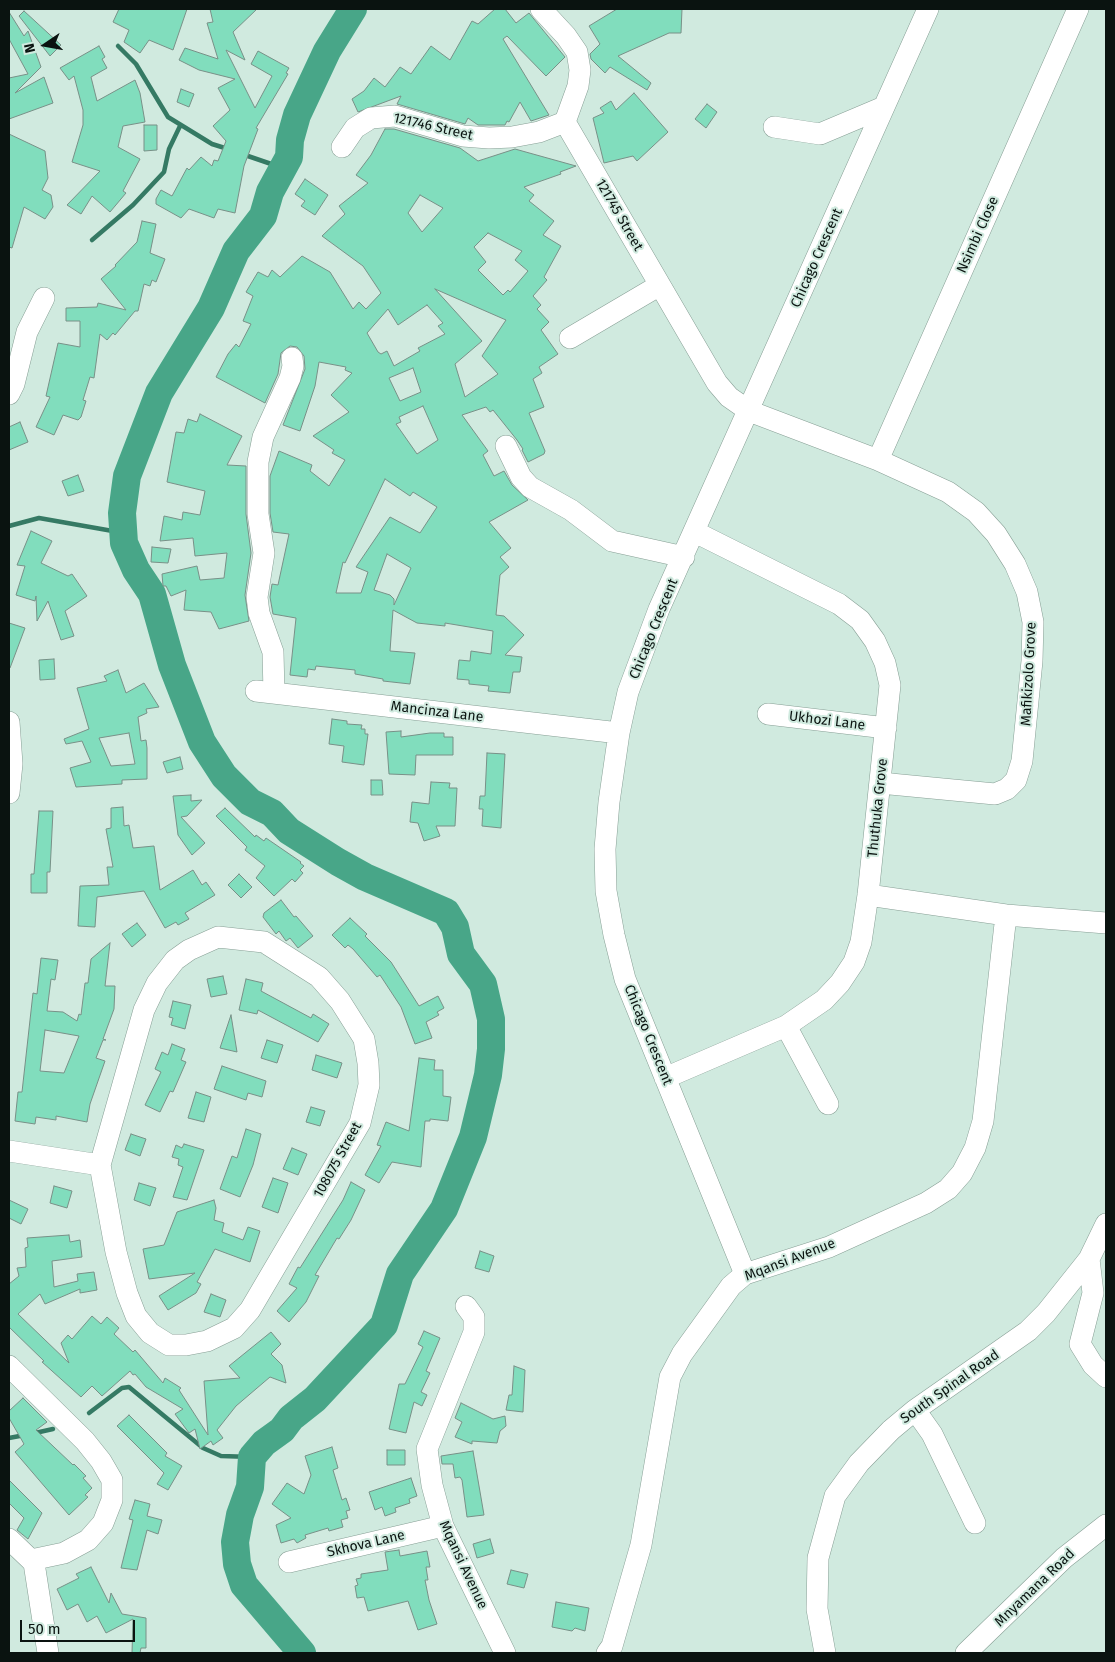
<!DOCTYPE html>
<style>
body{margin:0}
#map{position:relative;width:1115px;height:1662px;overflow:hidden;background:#d0eadf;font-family:"Fira Sans",sans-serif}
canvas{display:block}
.frame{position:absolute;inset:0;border:10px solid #0a1310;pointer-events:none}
.north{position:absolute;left:20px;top:20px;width:50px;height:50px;-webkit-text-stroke:4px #d0eadf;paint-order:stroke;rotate:258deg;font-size:14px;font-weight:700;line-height:20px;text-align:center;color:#0a1310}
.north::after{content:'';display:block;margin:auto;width:18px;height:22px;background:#0a1310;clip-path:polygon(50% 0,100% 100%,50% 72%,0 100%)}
.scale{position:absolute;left:20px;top:1620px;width:115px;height:22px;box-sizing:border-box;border:2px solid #0a1310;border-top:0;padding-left:6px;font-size:15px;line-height:18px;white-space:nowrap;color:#0a1310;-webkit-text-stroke:4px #d0eadf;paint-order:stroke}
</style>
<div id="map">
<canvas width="1115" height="1662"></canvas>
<div class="frame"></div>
<div class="north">N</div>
<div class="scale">50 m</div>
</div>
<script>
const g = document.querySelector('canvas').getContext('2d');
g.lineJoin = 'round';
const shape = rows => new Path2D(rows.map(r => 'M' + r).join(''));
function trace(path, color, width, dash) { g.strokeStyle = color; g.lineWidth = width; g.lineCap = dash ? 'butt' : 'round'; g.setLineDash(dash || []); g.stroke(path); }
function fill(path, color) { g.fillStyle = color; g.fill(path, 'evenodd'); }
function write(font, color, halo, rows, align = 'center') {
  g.font = font + ' "Fira Sans",sans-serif'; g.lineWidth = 4; g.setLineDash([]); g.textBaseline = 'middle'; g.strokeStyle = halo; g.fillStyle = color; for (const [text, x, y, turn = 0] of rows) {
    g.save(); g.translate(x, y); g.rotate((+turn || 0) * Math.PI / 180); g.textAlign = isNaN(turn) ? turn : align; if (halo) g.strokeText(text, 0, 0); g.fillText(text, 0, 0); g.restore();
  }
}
trace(shape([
 [118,46,136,64,168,117,212,144,228,149],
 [242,154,283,168],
 [92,240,133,205,164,172,169,149,180,126],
 [9,526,39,518,124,533],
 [89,1413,122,1388,129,1387,203,1448,221,1456,252,1457],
 [35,1433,53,1429],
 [9,1438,25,1435]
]), '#357a64', 4.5);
trace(shape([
 [302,1653,244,1585,237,1564,235,1542,240,1515,250,1487,252,1457,264,1443,282,1430,291,1418,315,1399,384,1325,400,1274,444,1209,473,1137,488,1075,491,1049,491,1019,483,984,461,954,455,927,446,912,365,877,338,862,289,831,272,813,250,802,224,776,202,742,172,665,152,594,136,570,124,543,122,513,127,476,159,393,211,308,236,251,263,216,270,192,289,157,290,140,297,115,327,51,353,9]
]), '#48a688', 28);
const building = shape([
 [119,9,187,9,173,50,149,40,140,53,124,42,129,30,113,22,119,9],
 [210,9,257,9,233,32,245,60,226,50,255,108,272,76,251,64,258,51,289,68,286,73,288,74,256,128,258,129,244,166,235,213,218,209,214,218,189,209,181,218,156,204,156,199,161,190,172,196,187,168,189,170,201,157,212,166,214,160,218,161,226,141,213,126,230,110,218,88,235,79,199,70,179,60,185,48,218,59,207,23,213,22,210,9],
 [495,9,505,9,516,23,529,13,565,57,546,76,507,36,503,39,549,115,531,121,520,102,509,122,507,121,505,125,478,125,468,118,465,124,397,104,401,96,358,112,352,99,364,91,374,78,385,87,400,67,411,74,431,46,450,60,472,21,478,24,495,9],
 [617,9,682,9,681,33,669,33,618,56,651,83,647,90,610,67,605,73,591,59,590,54,600,44,589,26,617,9],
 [24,11,61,45,50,56,19,16,24,11],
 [9,12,24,36,28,31,41,67,15,93,44,77,53,103,9,119,9,78,28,74,9,39,9,12],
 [99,46,105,57,102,59,107,68,91,77,97,101,135,80,140,93,145,122,123,126,118,147,140,159,123,191,126,193,110,212,92,196,81,214,67,205,100,171,72,162,83,125,83,110,74,76,69,80,60,68,99,46],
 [181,89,194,94,189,107,177,102,181,89],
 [634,93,668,132,637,161,633,156,604,163,593,118,604,113,600,108,611,101,616,110,634,93],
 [707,104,717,112,706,128,695,119,707,104],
 [144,125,157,125,157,150,144,151,144,125],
 [385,129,394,129,460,148,478,161,515,149,576,166,560,172,561,174,524,187,534,195,529,201,554,221,543,235,561,246,544,277,547,280,533,296,541,305,537,309,549,322,541,330,558,354,539,367,542,373,533,379,544,407,529,413,545,451,544,454,528,462,522,450,523,449,517,440,493,410,490,412,486,407,462,415,488,451,483,455,494,476,504,471,512,485,528,500,489,522,511,548,500,557,509,567,500,575,496,615,504,616,524,635,505,655,522,657,520,672,513,672,510,693,488,691,489,686,469,684,469,680,457,679,459,660,470,661,471,651,491,654,493,631,445,623,445,626,417,623,393,610,390,651,415,653,410,684,383,681,383,679,355,674,355,670,316,666,315,670,308,669,307,677,290,675,296,618,273,614,270,597,272,584,278,585,289,534,273,532,270,513,270,476,279,451,312,465,310,471,329,486,345,460,332,453,334,450,313,436,349,412,331,395,352,373,345,370,346,367,319,362,315,386,300,431,283,425,305,369,304,356,297,347,290,346,281,353,278,374,265,403,216,377,228,354,236,344,239,347,251,324,243,321,253,296,246,292,258,272,268,277,272,270,280,277,302,256,330,272,353,309,359,302,366,309,381,293,363,266,322,236,345,214,339,206,368,183,356,175,371,155,385,129],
 [420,195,443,208,422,232,408,213,420,195],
 [488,233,522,251,515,260,528,271,510,292,508,290,503,295,478,270,486,262,474,247,488,233],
 [435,289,506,320,482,356,498,374,465,397,455,364,482,341,435,289],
 [427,305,443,323,438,326,445,334,418,348,420,351,394,366,387,351,381,354,378,352,367,333,388,309,398,325,427,305],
 [413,368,421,392,400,401,389,378,413,368],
 [423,406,438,440,417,454,396,424,401,422,399,417,423,406],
 [385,479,410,496,413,492,437,507,420,533,390,517,356,567,368,572,361,593,336,593,343,562,345,563,385,479],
 [387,554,411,568,394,605,394,599,390,595,374,590,387,554],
 [9,134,45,151,48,178,42,190,51,195,53,207,45,219,24,207,12,248,9,247,9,134],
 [305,179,328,195,315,215,301,206,305,201,295,194,305,179],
 [142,221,156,224,150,253,165,259,156,282,152,280,150,286,144,284,138,311,135,311,115,335,113,333,107,340,100,334,94,378,90,377,83,400,86,401,81,417,78,420,63,415,54,435,36,427,50,397,46,396,58,343,80,347,80,321,66,321,66,308,97,307,98,303,126,310,101,279,116,266,115,265,137,242,142,221],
 [200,414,242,436,227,465,246,466,246,514,251,553,245,595,249,621,219,629,211,612,184,610,186,590,171,596,166,586,163,586,162,574,197,566,200,580,224,578,227,553,195,556,193,538,160,541,164,516,182,520,183,512,200,515,205,491,167,482,176,432,184,433,188,419,197,422,200,414],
 [20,422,28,442,9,450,9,427,20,422],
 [78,475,84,491,68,496,62,481,78,475],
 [31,531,52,541,41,563,68,576,72,574,87,596,65,611,74,636,61,640,48,601,37,621,36,596,35,601,16,595,25,566,17,565,31,531],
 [152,547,171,549,168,563,151,562,152,547],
 [9,623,25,628,10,668,9,668,9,623],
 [54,659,55,679,40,680,39,660,54,659],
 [118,670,126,693,144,683,159,707,146,709,147,713,138,717,141,741,146,740,147,748,147,779,122,780,122,784,76,787,70,768,91,762,82,741,66,744,64,739,89,729,77,688,107,681,104,676,118,670],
 [129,733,135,764,111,766,99,738,129,733],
 [332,719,347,721,347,724,362,725,361,729,365,729,365,734,368,734,364,765,342,762,344,746,329,744,332,719],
 [401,731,401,737,430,733,444,733,444,737,453,737,453,755,416,755,415,775,389,774,386,732,401,731],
 [487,753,505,754,501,828,482,826,483,809,479,809,480,796,485,796,487,753],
 [180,757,183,769,167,773,163,762,180,757],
 [371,780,382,780,383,795,371,795,371,780],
 [431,782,450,783,449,788,457,788,455,826,436,826,440,836,424,841,418,823,410,822,412,802,429,804,431,782],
 [191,795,191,801,202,800,187,816,181,817,205,843,192,855,178,835,173,796,191,795],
 [123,807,124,826,129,825,133,848,154,846,160,890,193,870,202,885,206,882,215,895,185,913,189,919,178,925,176,922,165,928,144,891,97,897,95,927,78,926,80,886,109,885,107,867,113,867,106,829,111,828,111,808,123,807],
 [225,808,255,837,256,835,264,841,266,838,301,862,300,863,304,866,300,870,303,873,295,882,292,879,274,896,256,878,265,866,245,850,247,847,216,816,225,808],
 [39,811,53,811,50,872,47,872,47,893,31,893,31,874,34,874,39,811],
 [239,874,252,887,241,898,228,885,239,874],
 [281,900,294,917,296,916,313,936,298,948,290,938,286,941,279,931,276,934,263,917,264,913,281,900],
 [350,918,367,934,365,936,391,962,419,1006,438,996,444,1008,437,1012,439,1015,426,1022,432,1038,415,1044,401,1007,380,975,377,977,353,949,348,945,345,948,332,935,350,918],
 [137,923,146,935,132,947,122,934,137,923],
 [110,943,105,986,115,986,114,1009,103,1039,106,1040,103,1040,96,1058,105,1061,90,1104,87,1122,56,1116,56,1120,36,1117,35,1124,15,1121,18,1092,22,1092,33,993,37,994,41,958,58,960,55,980,51,979,47,1011,63,1012,77,1021,79,1014,81,1015,85,983,88,983,91,959,110,943],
 [45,1030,79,1036,64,1073,40,1071,45,1030],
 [223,976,227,994,211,997,207,979,223,976],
 [246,979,263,983,261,991,311,1018,313,1014,329,1024,318,1042,258,1010,257,1014,239,1010,246,979],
 [173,1001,191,1005,185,1029,171,1025,173,1018,169,1017,173,1001],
 [231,1015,237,1052,220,1048,231,1015],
 [267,1040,283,1045,277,1063,261,1058,267,1040],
 [172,1044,185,1049,181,1060,186,1062,173,1092,170,1091,160,1112,145,1105,161,1072,155,1069,162,1052,168,1055,172,1044],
 [316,1055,342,1063,337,1078,312,1070,316,1055],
 [419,1058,435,1060,434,1070,443,1070,443,1096,451,1097,448,1121,430,1119,430,1121,425,1121,421,1167,392,1162,379,1183,365,1175,381,1146,377,1145,386,1122,409,1131,419,1058],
 [222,1066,266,1081,262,1097,248,1093,246,1100,214,1089,222,1066],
 [196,1092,211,1097,204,1122,188,1118,196,1092],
 [311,1107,325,1111,320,1126,306,1122,311,1107],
 [246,1129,261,1134,253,1165,240,1197,220,1189,232,1156,237,1158,246,1129],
 [131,1134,146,1139,140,1156,125,1150,131,1134],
 [184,1144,204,1150,187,1200,173,1197,183,1167,178,1165,179,1159,172,1157,176,1145,182,1148,184,1144],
 [292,1148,307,1154,298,1175,283,1169,292,1148],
 [273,1178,288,1183,278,1213,262,1207,273,1178],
 [351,1182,365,1190,351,1220,339,1239,337,1238,315,1275,319,1276,306,1302,289,1322,277,1311,297,1288,289,1284,298,1267,300,1268,343,1200,351,1182],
 [139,1183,156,1188,150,1206,134,1200,139,1183],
 [54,1186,72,1191,67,1208,50,1203,54,1186],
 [9,1200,28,1209,21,1224,9,1218,9,1200],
 [214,1200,216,1208,214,1220,224,1223,222,1232,243,1240,248,1227,260,1231,250,1262,215,1249,197,1282,201,1284,196,1293,168,1310,159,1296,195,1273,149,1279,143,1249,164,1245,177,1212,214,1200],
 [69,1235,70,1242,80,1240,82,1257,52,1261,54,1287,78,1281,77,1274,94,1272,97,1290,80,1293,80,1289,45,1304,40,1294,18,1314,69,1363,61,1343,68,1335,72,1339,92,1316,101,1324,107,1317,119,1328,114,1334,133,1352,135,1350,163,1383,165,1378,181,1388,179,1390,208,1435,204,1381,240,1378,229,1366,271,1332,281,1344,271,1354,282,1365,286,1383,270,1377,236,1406,217,1430,223,1438,213,1445,211,1441,200,1449,195,1429,189,1433,175,1414,183,1409,146,1387,135,1374,133,1375,130,1371,102,1396,92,1386,81,1397,42,1362,44,1361,9,1327,9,1284,19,1276,17,1268,26,1267,25,1248,28,1247,27,1238,69,1235],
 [480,1251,494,1256,489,1272,475,1268,480,1251],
 [211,1294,226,1300,220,1317,204,1312,211,1294],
 [424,1331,440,1338,426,1371,430,1373,421,1392,427,1395,422,1406,414,1402,406,1433,389,1429,399,1384,405,1384,423,1347,418,1344,424,1331],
 [514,1366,525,1370,523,1412,506,1410,509,1395,512,1395,514,1366],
 [23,1398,47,1422,36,1430,73,1465,74,1464,86,1476,83,1478,92,1488,85,1495,88,1497,69,1515,15,1452,24,1444,9,1418,9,1411,23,1398],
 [461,1403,493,1419,505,1416,506,1426,500,1431,497,1443,472,1441,472,1444,455,1437,462,1422,455,1418,461,1403],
 [129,1415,167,1453,165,1456,182,1466,168,1490,157,1484,164,1473,117,1426,129,1415],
 [332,1447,338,1468,333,1470,342,1500,346,1498,350,1510,346,1511,348,1518,341,1520,343,1527,329,1531,328,1528,305,1535,306,1538,297,1543,294,1539,281,1543,276,1525,291,1518,272,1504,287,1483,304,1494,311,1475,305,1456,332,1447],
 [387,1450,405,1450,405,1465,387,1465,387,1450],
 [473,1451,484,1515,467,1517,462,1480,460,1477,455,1478,453,1464,442,1464,441,1456,473,1451],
 [411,1478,417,1496,409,1499,410,1503,395,1508,396,1512,385,1516,382,1507,375,1510,369,1492,411,1478],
 [9,1480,42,1513,28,1539,17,1530,24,1518,9,1503,9,1480],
 [135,1500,150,1504,147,1516,162,1520,158,1534,147,1530,137,1570,121,1568,133,1520,129,1519,135,1500],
 [490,1539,494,1553,477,1558,473,1544,490,1539],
 [399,1550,400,1556,427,1551,430,1567,426,1567,428,1580,425,1580,429,1600,437,1624,418,1630,408,1601,368,1611,364,1597,357,1598,355,1586,358,1585,356,1579,361,1578,361,1574,388,1570,385,1552,399,1550],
 [91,1567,109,1603,111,1593,122,1614,146,1618,146,1648,141,1648,140,1653,132,1653,133,1619,106,1633,97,1616,87,1622,78,1604,67,1610,57,1589,79,1578,76,1574,91,1567],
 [511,1570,528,1574,524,1588,507,1584,511,1570],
 [556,1602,589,1608,585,1631,575,1628,572,1631,552,1627,556,1602]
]);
fill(building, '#81ddbd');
trace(building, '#789087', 1);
const minor = shape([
 [541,9,566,36,577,52,580,70,578,86,565,122,717,383,729,397,749,411,878,460,948,492,976,512,996,534,1015,564,1027,592,1033,622,1032,661,1022,761,1016,780,1007,789,995,794,880,783],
 [774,127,820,134,884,107],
 [342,147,355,128,371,118,395,116,463,136,489,138,512,137,539,132,565,122],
 [570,338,660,285],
 [9,394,14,384,27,332,44,298],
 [506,446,521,477,530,487,571,510,612,541,684,557],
 [878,460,1078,9],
 [256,691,619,733],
 [274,693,273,652,259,613,257,597,264,553,258,514,258,462,263,437,290,378,293,366,292,358],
 [768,714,886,728],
 [9,722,12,764,9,793],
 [868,895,1006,915,1106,923],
 [786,1026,828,1104],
 [665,1078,786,1026,824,1000,840,983,854,962,861,942,868,895,890,685,885,663,875,641,860,620,839,604,695,532],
 [9,1151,100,1165,116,1252,127,1293,136,1316,150,1333,169,1345,186,1345,207,1341,234,1328,250,1310,360,1123,369,1085,368,1063,364,1039,340,1001,319,977,264,942,218,937,189,950,175,960,157,983,144,1010,100,1165],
 [1089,1259,1093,1293,1080,1344,1093,1365,1106,1377],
 [745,1274,625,979,614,935,606,891,605,849,609,802,619,733,628,692,659,609,928,9],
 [466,1306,474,1317,474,1332,427,1449,432,1485,443,1526,505,1653],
 [9,1366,85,1441,101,1461,112,1480,112,1500,103,1523,88,1540,64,1553,31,1560,9,1539],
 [915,1410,932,1434,975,1523],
 [31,1560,34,1563,48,1653],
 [289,1562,443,1526],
 [607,1653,612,1646,641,1545,670,1377,682,1354,731,1286,745,1274,829,1247,926,1203,948,1189,962,1173,975,1148,983,1121,1006,915],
 [825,1653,817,1609,818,1558,835,1496,859,1463,891,1430,915,1410,1028,1331,1046,1313,1089,1259,1106,1224],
 [966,1653,1064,1558,1106,1525]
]);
trace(minor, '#879f95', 22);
trace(minor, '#fff', 21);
write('14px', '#0a1310', '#d0eadf', [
 ["121746 Street",433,127,13],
 ["121745 Street",619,215,60],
 ["Nsimbi Close",978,235,-66],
 ["Chicago Crescent",817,258,-66],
 ["Chicago Crescent",654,629,-68],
 ["Mafikizolo Grove",1029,674,-87],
 ["Mancinza Lane",437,712,7],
 ["Ukhozi Lane",827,721,7],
 ["Thuthuka Grove",878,808,-84],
 ["Chicago Crescent",648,1035,68],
 ["108075 Street",338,1160,-61],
 ["Mqansi Avenue",790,1260,-21],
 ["South Spinal Road",950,1387,-35],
 ["Skhova Lane",366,1544,-13],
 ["Mqansi Avenue",463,1565,65],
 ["Mnyamana Road",1035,1588,-44]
]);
</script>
